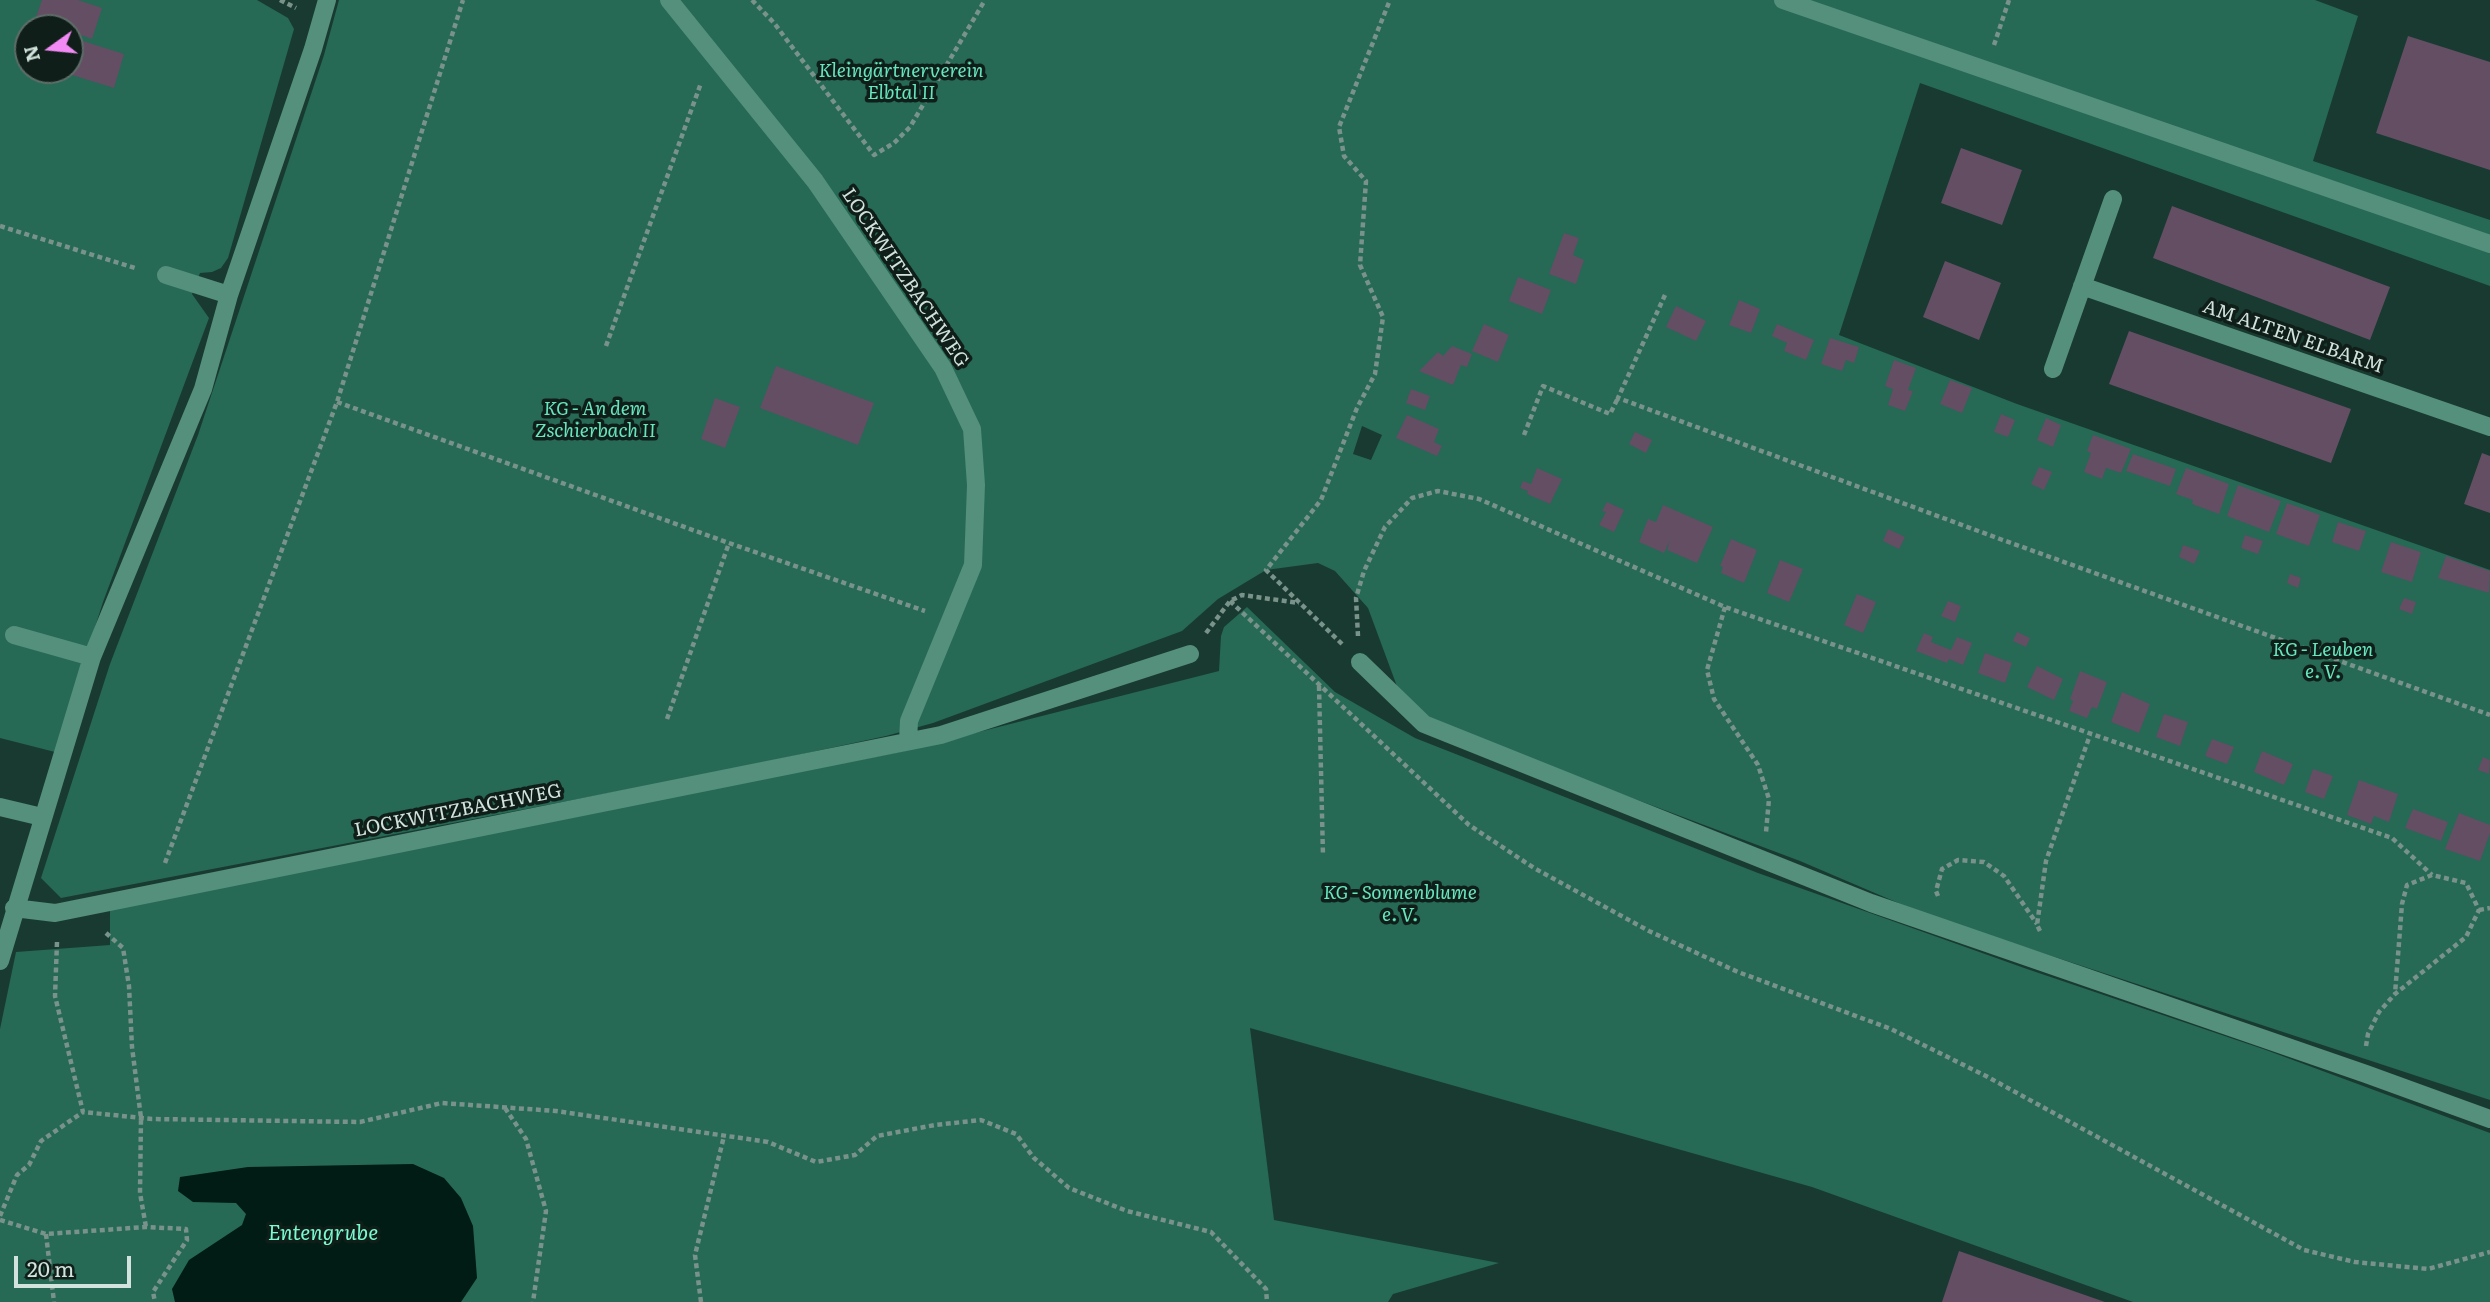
<!DOCTYPE html>
<meta charset="utf-8">
<style>
body{margin:0}
#map{position:relative;width:2490px;height:1302px;overflow:hidden;background:#193a30;font-family:Literata,serif}
canvas{display:block}
.north{position:absolute;left:14px;top:14px;width:70px;height:70px;box-sizing:border-box;background:#101e19;border:2px solid #5d6d67;border-radius:50%;rotate:255deg;font-size:19px;font-weight:700;line-height:28px;text-align:center;color:#d1e3dc}
.north::after{content:'';display:block;margin:auto;width:24px;height:32px;background:#f18af4;clip-path:polygon(50% 0,100% 100%,50% 72%,0 100%)}
.scale{position:absolute;left:14px;top:1256px;width:117px;height:32px;box-sizing:border-box;border:4px solid #d1e3dc;border-top:0;padding-left:9px;font-size:21px;line-height:24px;white-space:nowrap;color:#d1e3dc;-webkit-text-stroke:5px #101e19;paint-order:stroke}
</style>
<div id="map">
<canvas width="2490" height="1302"></canvas>
<div class="north">N</div>
<div class="scale">20 m</div>
</div>
<script>
const g = document.querySelector('canvas').getContext('2d');
g.lineJoin = 'round';
function fill(path, color) { g.fillStyle = color; g.fill(path, 'evenodd'); }
const shape = rows => new Path2D(rows.map(r => 'M' + r).join(''));
function trace(path, color, width, dash) { g.strokeStyle = color; g.lineWidth = width; g.lineCap = dash ? 'butt' : 'round'; g.setLineDash(dash || []); g.stroke(path); }
function write(font, color, halo, rows, align = 'center') {
  g.font = font + ' Literata,serif'; g.lineWidth = 7; g.setLineDash([]); g.textBaseline = 'middle'; g.strokeStyle = halo; g.fillStyle = color; for (const [text, x, y, turn = 0] of rows) {
    g.save(); g.translate(x, y); g.rotate((+turn || 0) * Math.PI / 180); g.textAlign = isNaN(turn) ? turn : align; if (halo) g.strokeText(text, 0, 0); g.fillText(text, 0, 0); g.restore();
  }
}
fill(shape([
 [0,0,257,0,288,18,294,29,228,258,221,268,212,272,200,273,192,294,209,318,103,602,55,752,0,738],
 [28,28,70,28,70,70,28,70],
 [339,0,2315,0,2358,16,2313,161,2490,220,2490,286,1920,83,1839,335,2017,404,2490,570,2490,1100,1924,914,1800,861,1430,722,1398,689,1368,608,1335,571,1318,563,1266,570,1218,599,1182,631,933,723,886,736,719,772,61,898,41,878,110,664,198,435,324,55],
 [1362,426,1382,435,1371,460,1353,454],
 [1247,607,1335,692,1415,738,1758,873,2027,969,2266,1050,2490,1133,2490,1302,2133,1302,1812,1187,1250,1028,1274,1220,1499,1263,1393,1294,1388,1302,0,1302,0,1029,16,952,110,945,110,905,900,752,1219,671,1221,636,1224,627]
]), '#266955');
fill(shape([
 [413,1164,444,1178,461,1198,473,1226,477,1278,461,1302,175,1302,172,1289,189,1260,242,1225,246,1214,236,1203,193,1202,178,1191,180,1177,248,1167]
]), '#011c14');
fill(shape([
 [42,0,78,0,102,8,92,39,70,31,70,28,60,28,35,20],
 [2408,36,2490,62,2490,170,2376,133],
 [70,37,124,54,114,88,59,71,70,70],
 [1961,148,2022,170,2002,225,1941,203],
 [2172,206,2390,287,2370,340,2153,258],
 [1564,233,1579,238,1573,255,1584,260,1576,284,1549,274],
 [1945,261,2001,283,1979,340,1923,317],
 [1518,277,1551,290,1542,314,1509,301],
 [1739,300,1760,309,1751,333,1729,325],
 [1676,306,1706,321,1696,341,1666,327],
 [1484,324,1509,335,1498,362,1472,351],
 [1777,324,1814,340,1806,360,1784,351,1787,343,1772,336],
 [2129,331,2351,409,2331,463,2109,384],
 [1830,338,1859,347,1854,363,1846,360,1842,371,1821,364],
 [1452,346,1472,354,1467,367,1461,365,1453,385,1419,371,1438,352,1443,356],
 [1894,360,1916,368,1908,390,1913,391,1905,411,1888,405,1893,389,1885,386],
 [776,366,874,403,858,445,760,408],
 [1950,380,1972,388,1962,413,1940,404],
 [1411,389,1430,396,1425,410,1406,403],
 [715,398,740,407,725,448,701,439],
 [2001,414,2015,420,2008,437,1994,432],
 [1407,415,1439,429,1434,442,1442,446,1437,456,1396,438],
 [2046,418,2061,425,2053,447,2037,440],
 [1635,432,1652,440,1646,453,1629,444],
 [2093,435,2131,449,2121,473,2106,468,2102,479,2084,472,2091,453,2087,451],
 [2482,453,2490,456,2490,513,2464,504],
 [2133,454,2176,469,2170,486,2126,471],
 [2039,467,2052,472,2044,490,2031,484],
 [1537,468,1562,479,1550,504,1527,494,1528,491,1520,488,1523,481,1531,484],
 [2186,468,2229,484,2219,514,2192,504,2193,500,2176,494],
 [2238,485,2281,501,2269,532,2227,516],
 [1607,502,1624,510,1614,532,1599,525,1606,512,1602,511],
 [2287,503,2320,515,2309,546,2276,534],
 [1663,505,1713,527,1697,563,1667,550,1670,540,1664,553,1639,542,1648,519,1656,522],
 [2338,522,2366,531,2359,551,2332,542],
 [1888,529,1905,537,1899,549,1883,541],
 [2245,535,2263,541,2258,554,2241,548],
 [1731,539,1757,550,1744,583,1721,573,1723,567,1720,566],
 [2391,542,2421,552,2412,582,2381,572],
 [2183,545,2200,551,2194,564,2179,557],
 [2446,556,2490,571,2489,593,2438,578],
 [1780,560,1803,569,1789,602,1767,593],
 [2290,574,2301,578,2298,588,2287,583],
 [1857,594,1876,602,1863,633,1844,625],
 [2404,598,2416,602,2412,614,2399,609],
 [1948,601,1961,606,1955,622,1941,616],
 [2017,632,2030,638,2026,647,2013,641],
 [1924,633,1933,637,1931,642,1951,650,1957,637,1972,643,1963,665,1949,659,1947,663,1916,651],
 [1985,653,2012,663,2005,683,1978,673],
 [2037,666,2063,679,2054,700,2027,687],
 [2080,671,2107,682,2097,709,2092,707,2087,718,2069,711,2073,701,2070,699],
 [2122,692,2150,704,2139,733,2111,722],
 [2164,714,2188,722,2180,746,2156,737],
 [2212,739,2234,747,2227,764,2205,756],
 [2262,751,2293,764,2284,785,2254,772],
 [2483,757,2490,760,2489,774,2478,770],
 [2313,769,2333,776,2324,799,2305,792],
 [2359,780,2398,794,2389,822,2374,816,2371,824,2347,815],
 [2413,809,2448,822,2441,841,2405,828],
 [2459,813,2490,825,2490,833,2480,861,2445,849],
 [1959,1251,2105,1302,1942,1302]
]), '#634e63');
trace(shape([
 [280,0,296,8],
 [752,0,774,23,874,155,894,143,910,127,985,0],
 [1994,45,2009,0],
 [0,226,138,269],
 [1665,295,1618,398,2000,539,2490,715],
 [606,346,701,83],
 [337,402,729,543,925,611],
 [1524,435,1543,386,1610,414,1618,398],
 [1230,601,1469,825,1534,868,1649,931,1738,972,1891,1029,1986,1076,2304,1250,2355,1262,2428,1269,2490,1252],
 [1725,607,1707,670,1714,699,1758,765,1769,799,1766,832],
 [1206,633,1230,601,1242,595,1299,603],
 [1358,636,1356,598,1364,571,1385,527,1412,498,1438,491,1479,499,1725,607,2392,838,2432,875],
 [1342,644,1266,570,1321,500,1357,408,1375,374,1383,317,1360,265,1366,181,1344,156,1339,127,1390,0],
 [1319,686,1323,856],
 [667,719,729,543],
 [165,863,337,402,463,0],
 [1938,896,1936,891,1942,869,1958,860,1984,862,2004,876,2037,924],
 [2479,910,2490,908],
 [2040,931,2037,925,2046,861,2090,735],
 [106,933,123,948,129,986,132,1047,141,1118,140,1193,146,1227],
 [57,942,55,996,83,1112,152,1119,360,1122,442,1103,556,1111,768,1142,816,1162,855,1155,877,1136,935,1125,981,1120,1016,1134,1034,1158,1069,1188,1127,1211,1211,1232,1266,1289,1267,1302],
 [2366,1046,2368,1034,2379,1012,2395,994,2466,937,2479,910,2466,883,2432,875,2407,885,2402,904,2395,994],
 [505,1108,526,1139,546,1211,533,1302],
 [0,1216,17,1175,29,1165,41,1141,83,1112],
 [0,1220,46,1234,146,1227,186,1229,187,1240,153,1292,155,1302],
 [46,1234,54,1302],
 [701,1302,695,1255,724,1136]
]), '#79928a', 4.5, [5, 3.5]);
trace(shape([
 [669,0,815,181,943,368,972,429,976,485,973,565,909,721,908,741],
 [1783,0,2490,244],
 [166,275,229,295],
 [2082,286,2490,427],
 [2053,369,2113,199],
 [14,635,92,657],
 [1360,662,1424,724,1871,903,2366,1074,2490,1119],
 [0,807,42,817],
 [14,908,55,913,941,735,1190,654],
 [0,961,92,657,203,389,229,295,313,49,327,0]
]), '#54907c', 18);
write('italic 19px', '#66e5be', '#101e19', [
 ["Kleingärtnerverein",901,71],
 ["Elbtal II",901,93],
 ["KG - An dem",595,409],
 ["Zschierbach II",595,431],
 ["KG - Leuben",2323,650],
 ["e. V.",2323,672],
 ["KG - Sonnenblume",1400,893],
 ["e. V.",1400,915]
]);
write('19px', '#d1e3dc', '#101e19', [
 ["LOCKWITZBACHWEG",905,278,56],
 ["AM ALTEN ELBARM",2293,337,19],
 ["LOCKWITZBACHWEG",458,811,-11]
]);
write('italic 21px', '#7bf9d1', '#101e19', [
 ["Entengrube",323,1234]
]);
</script>
